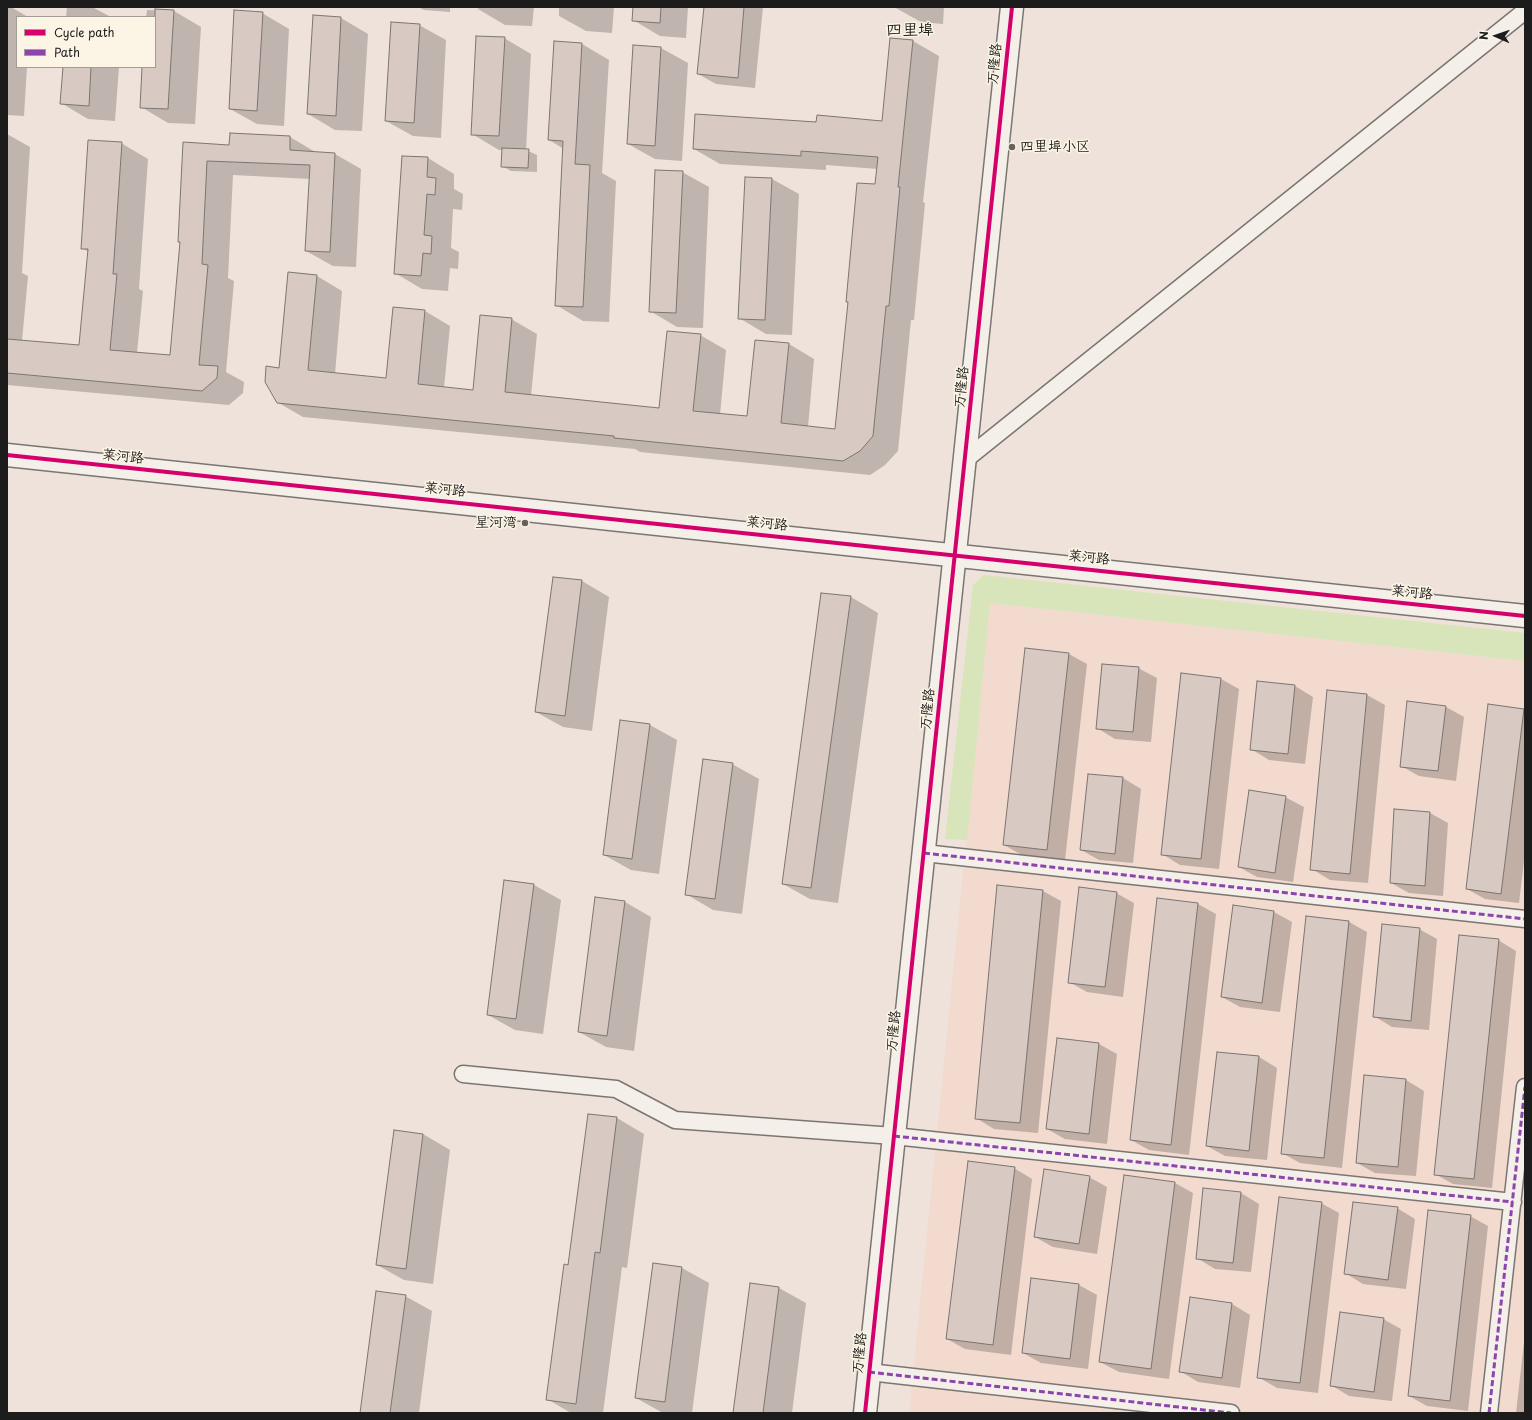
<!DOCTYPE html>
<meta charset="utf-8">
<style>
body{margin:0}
#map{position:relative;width:1532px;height:1420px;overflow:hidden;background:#efe2da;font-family:"Playpen Sans",sans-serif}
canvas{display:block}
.frame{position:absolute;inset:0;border:8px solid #1c1c1c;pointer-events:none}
.legend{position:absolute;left:16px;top:16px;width:140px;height:52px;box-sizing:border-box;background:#fcf5e5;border:1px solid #a29e95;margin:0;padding:5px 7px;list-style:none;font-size:12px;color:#1c1c1c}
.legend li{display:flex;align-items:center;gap:8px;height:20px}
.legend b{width:20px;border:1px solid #a29e95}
.north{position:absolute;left:1476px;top:16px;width:40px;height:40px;-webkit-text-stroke:3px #fcf5e5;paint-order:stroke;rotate:272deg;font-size:11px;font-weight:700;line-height:16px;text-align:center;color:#1c1c1c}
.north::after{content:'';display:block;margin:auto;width:14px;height:18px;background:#1c1c1c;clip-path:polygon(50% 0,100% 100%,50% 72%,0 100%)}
</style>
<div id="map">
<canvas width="1532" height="1420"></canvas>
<div class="frame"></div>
<ul class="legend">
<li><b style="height:5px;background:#d6006c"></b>Cycle path</li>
<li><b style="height:5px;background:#8e44ad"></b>Path</li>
</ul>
<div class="north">N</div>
</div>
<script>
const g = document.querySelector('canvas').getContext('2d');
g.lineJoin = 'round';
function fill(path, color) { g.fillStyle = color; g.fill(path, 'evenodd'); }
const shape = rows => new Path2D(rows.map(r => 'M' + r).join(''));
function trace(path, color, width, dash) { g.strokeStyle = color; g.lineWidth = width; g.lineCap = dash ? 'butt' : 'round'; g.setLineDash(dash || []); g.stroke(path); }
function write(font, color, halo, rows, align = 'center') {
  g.font = font + ' "Playpen Sans","LXGW WenKai TC",sans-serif'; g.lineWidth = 3; g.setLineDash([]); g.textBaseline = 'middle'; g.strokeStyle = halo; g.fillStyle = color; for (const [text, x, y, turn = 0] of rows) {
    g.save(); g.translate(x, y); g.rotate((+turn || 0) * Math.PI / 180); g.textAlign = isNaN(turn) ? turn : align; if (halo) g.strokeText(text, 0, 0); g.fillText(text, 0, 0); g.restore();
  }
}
fill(shape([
 [990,603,1525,661,1525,1413,909,1413]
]), '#f2dace');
fill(shape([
 [984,575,1525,633,1525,661,990,603,967,840,945,839,973,585]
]), '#d8e5ba');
fill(shape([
 [7,7,11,7,28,17,17,17,17,67,27,67,24,116,7,115],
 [67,7,94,8,111,17,66,17],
 [418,7,450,7,450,12,424,10],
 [479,7,534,7,532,26,505,25,478,9],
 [559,7,614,7,612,33,586,31,559,16],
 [634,7,688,7,686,38,660,36,633,20],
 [705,7,763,7,755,88,716,84,698,74],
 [894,7,944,7,943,24,921,22],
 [147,10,174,11,201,27,195,124,168,123,141,107,143,67,155,67,155,17,146,17],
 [262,13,289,29,284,126,257,124,230,109],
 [314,17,341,18,368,34,362,131,335,130,308,114],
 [419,25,446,40,441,138,413,136,386,121],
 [504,38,531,54,526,150,537,155,537,172,511,171,502,166,503,150,499,150,472,134],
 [891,39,913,41,939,56,923,202,925,203,914,320,911,320,898,451,885,465,870,475,640,452,635,449,303,417,277,402,280,369,317,276,342,291,335,374,387,379,425,311,450,326,444,388,474,391,511,319,537,334,531,396,660,409,700,335,726,350,720,415,748,418,789,344,814,359,808,427,836,430,849,303,847,301,876,186,878,169,826,165,826,170,720,164,694,149,817,123,883,122],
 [582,44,609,60,602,173,616,181,609,322,583,321,556,305,564,149,549,140],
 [661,48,688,63,682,161,655,159,628,144],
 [64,67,119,67,115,121,88,119,61,103],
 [7,134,30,147,22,273,28,276,22,341,80,346,89,252,82,248,121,143,148,159,139,289,143,291,137,353,171,356,181,243,179,242,184,143,230,146,290,137,317,153,335,154,361,169,356,267,333,266,306,251,310,179,233,175,228,278,234,281,226,372,244,382,243,393,229,405,7,385],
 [428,158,454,174,454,189,463,194,462,210,453,209,451,248,459,252,458,269,450,268,448,291,422,289,395,273],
 [682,172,709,187,703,328,677,327,650,311],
 [772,179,799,194,792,335,766,334,739,318],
 [554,578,582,581,609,597,592,731,563,727,536,712],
 [851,597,878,613,838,903,810,899,783,884],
 [1069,654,1087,664,1065,860,1022,855,1004,845],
 [1138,668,1157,678,1151,742,1115,739,1097,728],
 [1182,674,1221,679,1239,689,1219,869,1180,865,1162,854],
 [1295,686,1313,697,1305,764,1269,760,1251,749],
 [1367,695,1385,705,1368,883,1330,880,1312,869],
 [1446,707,1464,717,1456,781,1419,776,1401,766],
 [1523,710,1525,711,1525,853,1519,903,1485,899,1467,889],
 [650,725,677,740,659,874,631,870,604,855],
 [732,764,759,779,742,914,713,910,686,894],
 [1089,775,1123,778,1141,789,1133,863,1099,860,1081,850],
 [1285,797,1304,807,1293,882,1257,877,1239,867],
 [1430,813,1448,823,1443,896,1409,893,1391,883],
 [534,885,561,900,543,1034,515,1030,488,1015],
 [1043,891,1061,901,1038,1133,994,1129,976,1118],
 [1116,893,1134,903,1123,997,1087,992,1069,982],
 [625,902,651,917,634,1051,606,1047,579,1032],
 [1198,904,1216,914,1189,1155,1149,1150,1131,1140],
 [1234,907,1274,912,1292,922,1280,1012,1240,1007,1222,997],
 [1307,917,1349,922,1367,932,1342,1168,1300,1163,1282,1153],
 [1419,929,1437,939,1429,1030,1392,1027,1374,1016],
 [1498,940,1516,951,1492,1188,1453,1184,1435,1174],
 [1099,1044,1117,1054,1107,1144,1065,1139,1047,1129],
 [1218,1053,1259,1057,1277,1068,1267,1160,1225,1156,1207,1146],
 [1406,1080,1424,1091,1416,1176,1375,1173,1357,1163],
 [589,1115,617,1118,644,1134,627,1268,622,1267,603,1413,571,1413,547,1399,569,1266],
 [395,1131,423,1134,450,1150,433,1284,404,1280,377,1265],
 [1014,1168,1032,1179,1011,1355,965,1349,947,1339],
 [1124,1176,1175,1183,1193,1193,1169,1379,1119,1372,1100,1362],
 [1089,1177,1107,1187,1097,1254,1053,1247,1035,1237],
 [1241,1193,1259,1204,1251,1272,1215,1269,1197,1258],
 [1321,1203,1339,1213,1318,1393,1277,1388,1258,1377],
 [1397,1208,1415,1219,1406,1289,1363,1284,1345,1273],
 [1470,1216,1488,1226,1468,1411,1427,1406,1409,1396],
 [654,1264,682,1268,709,1283,692,1413,663,1413,636,1398],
 [1032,1279,1079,1285,1097,1295,1088,1369,1041,1363,1023,1353],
 [750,1284,779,1288,806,1303,792,1413,734,1413],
 [405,1296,432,1311,419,1413,361,1413],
 [1191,1298,1232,1304,1250,1315,1240,1388,1198,1382,1180,1371],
 [1383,1319,1401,1329,1392,1401,1349,1396,1331,1385],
 [1525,1333,1525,1413,1516,1413]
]), '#0003');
const building = shape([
 [633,7,661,7,660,23,632,21,633,7],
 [704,7,744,7,738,78,697,74,704,7],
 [155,9,174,10,168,109,140,108,142,67,155,67,155,9],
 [234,10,263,12,257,111,229,109,234,10],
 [313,15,341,17,336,116,307,114,313,15],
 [391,22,420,24,414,123,385,121,391,22],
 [476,36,505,37,499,136,471,135,476,36],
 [890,38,913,40,898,187,900,187,889,306,886,306,873,436,860,451,843,461,614,438,614,436,277,403,265,382,266,366,279,368,288,272,317,275,308,370,386,378,393,307,425,310,418,384,473,390,480,315,512,318,505,392,659,408,667,331,701,334,693,411,747,416,755,340,789,343,781,423,835,429,848,302,846,302,857,183,875,184,878,157,801,151,801,156,693,149,695,114,816,122,817,115,882,121,890,38],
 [554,41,582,43,575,164,590,165,583,307,555,306,563,141,548,140,554,41],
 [633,45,661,47,655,146,627,144,633,45],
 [63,67,91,67,89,106,60,104,63,67],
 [230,133,290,136,290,150,335,153,330,252,305,251,310,165,207,161,202,264,208,265,199,365,218,366,217,378,202,391,7,373,7,339,79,345,88,249,81,249,88,140,122,142,113,274,117,274,110,350,170,355,180,242,178,242,183,142,229,145,230,133],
 [502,148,529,149,528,168,501,167,502,148],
 [402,156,428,157,427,177,436,178,435,195,427,194,424,235,432,236,431,254,423,253,421,276,394,274,402,156],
 [655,170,683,171,676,313,649,312,655,170],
 [745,177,772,178,765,320,738,319,745,177],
 [553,577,582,580,565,716,535,712,553,577],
 [821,593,851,596,811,888,782,884,821,593],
 [1025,648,1069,653,1047,850,1003,845,1025,648],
 [1102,664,1139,667,1133,732,1096,729,1102,664],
 [1181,673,1221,678,1201,859,1161,855,1181,673],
 [1257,681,1295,685,1288,754,1250,750,1257,681],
 [1327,690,1367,694,1350,874,1310,870,1327,690],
 [1407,701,1446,706,1438,771,1400,767,1407,701],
 [1488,704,1524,709,1501,894,1466,889,1488,704],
 [620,720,650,724,632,859,603,855,620,720],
 [703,759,733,763,715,899,685,895,703,759],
 [1088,774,1123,777,1115,854,1080,850,1088,774],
 [1249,790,1286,796,1275,873,1238,867,1249,790],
 [1394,809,1430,812,1425,886,1390,883,1394,809],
 [504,880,534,884,516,1019,487,1015,504,880],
 [997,885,1043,890,1020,1123,975,1119,997,885],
 [1079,887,1117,892,1105,987,1068,983,1079,887],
 [595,897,625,901,607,1036,578,1032,595,897],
 [1157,898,1198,903,1171,1145,1130,1140,1157,898],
 [1233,905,1274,911,1262,1003,1221,997,1233,905],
 [1306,916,1349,921,1324,1158,1281,1154,1306,916],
 [1382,924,1420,928,1411,1021,1373,1017,1382,924],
 [1459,935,1499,939,1474,1179,1434,1175,1459,935],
 [1057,1038,1099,1043,1089,1134,1046,1129,1057,1038],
 [1217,1052,1259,1056,1249,1151,1206,1146,1217,1052],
 [1364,1075,1406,1079,1398,1167,1356,1163,1364,1075],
 [588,1114,617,1117,600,1253,595,1252,576,1404,546,1400,564,1264,568,1265,588,1114],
 [394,1130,423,1134,406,1269,376,1265,394,1130],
 [968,1161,1015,1167,993,1345,946,1339,968,1161],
 [1044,1169,1090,1176,1079,1244,1034,1237,1044,1169],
 [1124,1175,1175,1182,1151,1369,1099,1362,1124,1175],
 [1203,1188,1241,1192,1233,1263,1196,1259,1203,1188],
 [1279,1197,1322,1202,1300,1383,1257,1378,1279,1197],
 [1353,1202,1398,1207,1388,1280,1344,1274,1353,1202],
 [1428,1210,1471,1215,1450,1401,1408,1396,1428,1210],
 [653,1263,682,1267,665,1402,635,1398,653,1263],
 [1031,1278,1079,1284,1070,1359,1022,1353,1031,1278],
 [750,1283,779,1287,763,1413,733,1413,750,1283],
 [376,1291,406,1295,390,1413,360,1413,376,1291],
 [1190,1297,1232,1303,1222,1378,1179,1372,1190,1297],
 [1340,1312,1384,1318,1374,1392,1330,1386,1340,1312]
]);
fill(building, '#d9c9c3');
trace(building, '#7b7572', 1);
const street = shape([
 [965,460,1525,11],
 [924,853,1525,919],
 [463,1074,616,1089,675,1120,894,1136,1513,1202],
 [869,1372,1231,1413],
 [1489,1413,1525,1087]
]);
const secondary = shape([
 [7,455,1525,616],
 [865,1413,1012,7]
]);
trace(street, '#7b7572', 19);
trace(secondary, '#7b7572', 25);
trace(street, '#f4f0e9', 16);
trace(secondary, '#f4f0e9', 22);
trace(shape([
 [924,853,1525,919],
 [894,1136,1513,1202],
 [869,1372,1231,1413],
 [1489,1413,1525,1087]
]), '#8e44ad', 3, [6, 3]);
trace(shape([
 [7,455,1525,616],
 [865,1413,1012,7]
]), '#d6006c', 4);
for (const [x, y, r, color] of [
 [1012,147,4,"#66615e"],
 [525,523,4,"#66615e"]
]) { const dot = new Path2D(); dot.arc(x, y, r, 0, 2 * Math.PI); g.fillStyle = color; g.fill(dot); trace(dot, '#fcf5e5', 1.5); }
write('14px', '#1c1c1c', '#fcf5e5', [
 ["万隆路",995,64,-84],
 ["万隆路",962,387,-84],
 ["莱河路",123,457,6],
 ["莱河路",445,490,6],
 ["莱河路",767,524,6],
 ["莱河路",1089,558,6],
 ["莱河路",1412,593,6],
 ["万隆路",928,709,-84],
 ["万隆路",894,1031,-84],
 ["万隆路",860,1353,-84]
]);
write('14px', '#1c1c1c', '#fcf5e5', [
 ["四里埠小区",1020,147],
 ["星河湾",517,523,"right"]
], 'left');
write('16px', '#1c1c1c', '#fcf5e5', [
 ["四里埠",910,31]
]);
</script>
